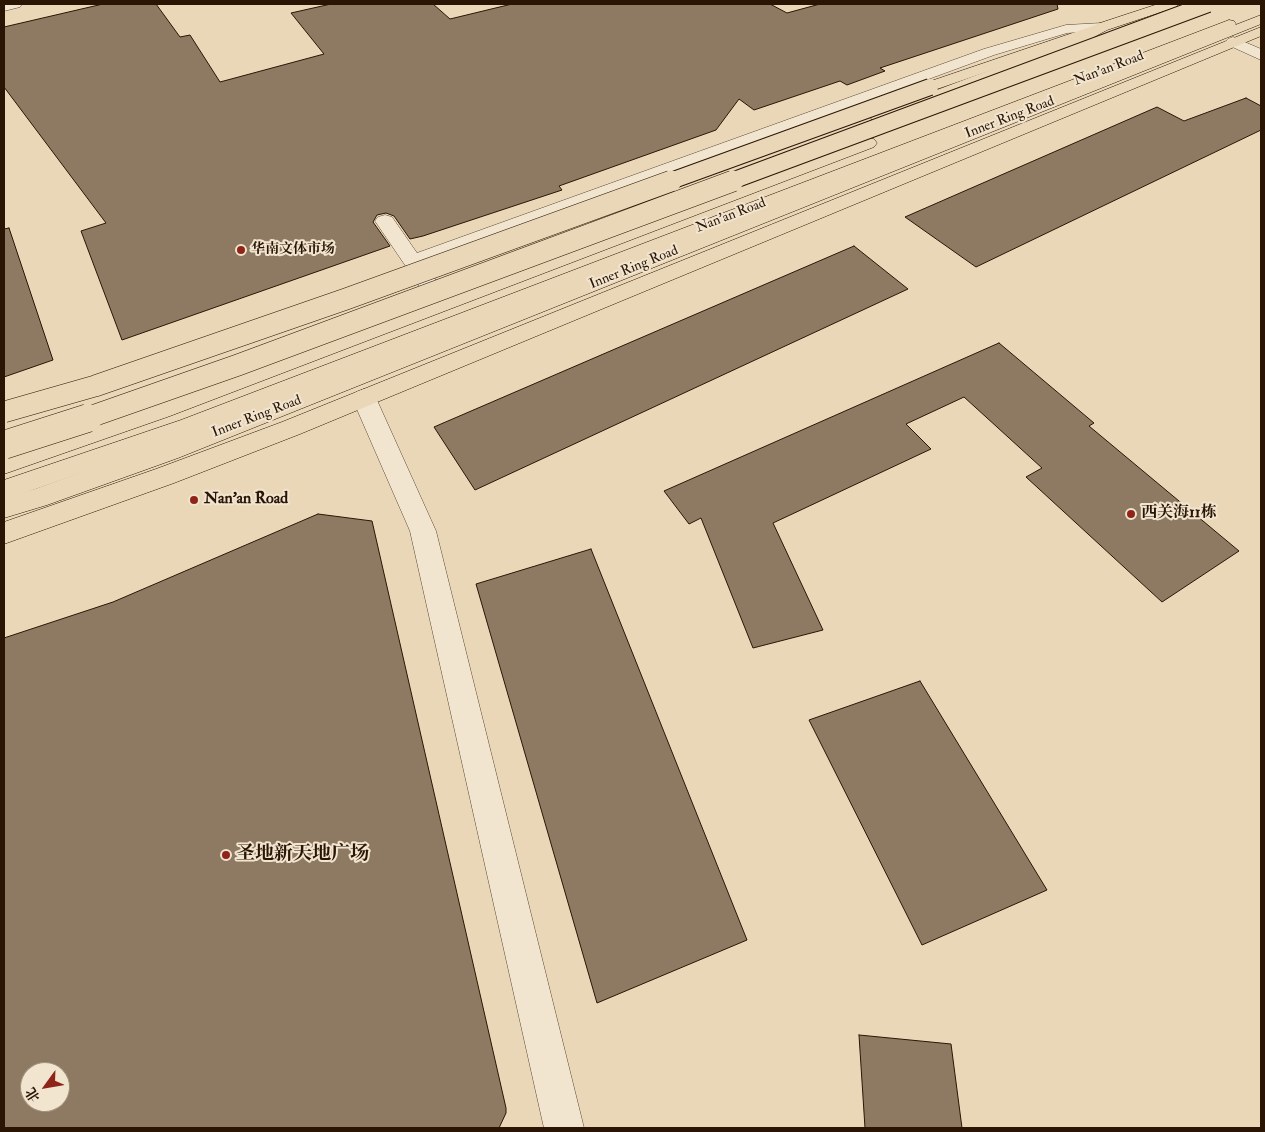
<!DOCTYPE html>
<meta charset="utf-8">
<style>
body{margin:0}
#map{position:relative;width:1265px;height:1132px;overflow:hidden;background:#ead7b7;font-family:"IM FELL Double Pica","Noto Serif SC",serif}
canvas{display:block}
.frame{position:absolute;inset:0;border:5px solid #2a1505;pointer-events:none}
.north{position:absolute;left:20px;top:1062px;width:50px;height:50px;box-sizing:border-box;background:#f1e5d0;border:1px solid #a1927f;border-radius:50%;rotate:238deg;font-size:14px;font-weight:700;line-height:20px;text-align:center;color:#2a1505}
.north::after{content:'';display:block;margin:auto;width:18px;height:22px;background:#8f2418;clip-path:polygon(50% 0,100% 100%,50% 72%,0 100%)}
</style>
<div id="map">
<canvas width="1265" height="1132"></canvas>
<div class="frame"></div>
<div class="north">北</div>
</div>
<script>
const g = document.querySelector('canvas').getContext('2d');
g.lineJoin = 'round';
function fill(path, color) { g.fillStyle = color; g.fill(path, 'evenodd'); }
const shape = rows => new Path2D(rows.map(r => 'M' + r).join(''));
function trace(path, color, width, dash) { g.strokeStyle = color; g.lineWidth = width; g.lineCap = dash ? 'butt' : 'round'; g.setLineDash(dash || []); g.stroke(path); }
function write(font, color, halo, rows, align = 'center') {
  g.font = font + ' "IM FELL Double Pica","Noto Serif SC",serif'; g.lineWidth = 4; g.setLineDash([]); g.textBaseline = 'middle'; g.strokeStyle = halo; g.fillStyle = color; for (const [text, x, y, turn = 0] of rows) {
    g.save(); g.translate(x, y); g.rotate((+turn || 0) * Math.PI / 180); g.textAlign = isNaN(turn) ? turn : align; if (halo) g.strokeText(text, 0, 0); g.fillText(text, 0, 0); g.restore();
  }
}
const building = shape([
 [103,4,156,4,180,37,190,35,220,82,324,54,291,13,331,4,433,4,450,19,512,4,770,4,787,13,820,4,1057,4,1058,9,880,68,885,71,847,85,840,81,754,110,739,99,716,130,559,186,562,190,423,236,410,239,394,216,386,213,377,215,373,222,390,246,122,340,81,231,106,223,4,87,4,27,103,4],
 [1246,98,1261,106,1261,130,976,267,905,217,1157,107,1184,121,1246,98],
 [9,228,53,360,4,377,4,229,9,228],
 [854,246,908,289,475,490,434,427,854,246],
 [999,343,1094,423,1089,426,1239,551,1162,602,1026,477,1042,468,964,397,906,424,931,449,773,523,823,630,753,648,701,518,689,524,664,491,999,343],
 [318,514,372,521,506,1108,506,1113,499,1128,4,1128,4,638,113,602,318,514],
 [30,1072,60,1072,60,1102,30,1102,30,1072],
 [591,549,747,940,597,1003,476,584,591,549],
 [920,681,1047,890,922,945,809,720,920,681],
 [859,1035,951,1044,962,1128,865,1128,859,1035]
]);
fill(building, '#8e7a62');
trace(building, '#2a1505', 1);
const minor = shape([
 [4,4,22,4,20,7,4,11,4,4],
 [1102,23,1107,24,1109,27,1107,30,1067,33,994,55,425,264,441,288,438,293,431,295,424,293,375,221,378,217,385,215,392,217,417,253,984,49,1066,25,1102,23],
 [1233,37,1261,49,1261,60,1228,45,1225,42,1228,39,1233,37],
 [364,389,372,392,376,398,436,531,584,1128,544,1128,410,531,352,398,356,392,364,389]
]);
const major = shape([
 [1158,4,1178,4,1176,7,1107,30,1072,49,885,122,873,122,871,118,873,114,1062,43,1097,24,1158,4],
 [1229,20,1234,21,1236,24,1234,27,199,432,4,500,4,480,181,420,1229,20],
 [1261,27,1261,36,300,434,174,483,4,544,4,522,156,469,282,422,1261,27],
 [868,138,874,139,877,143,874,147,170,416,4,474,4,454,154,404,868,138]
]);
const highway = shape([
 [1261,15,1261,24,178,458,47,505,4,518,4,498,35,489,160,444,1261,15],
 [1102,23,1107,24,1109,27,1107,30,940,88,928,88,926,85,928,82,1102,23]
]);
trace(minor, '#5a4632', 1);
trace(major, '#2a1505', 1);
trace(highway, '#2a1505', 1);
fill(minor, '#f1e5d0');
fill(major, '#ead7b7');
fill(highway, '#ead7b7');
const highwayBridgeFar2 = shape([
 [668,182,930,87],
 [729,182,1208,4]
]);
const highwayBridgeFar1 = shape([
 [4,412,95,386,346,299,671,181],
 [84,419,238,365,733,181]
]);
const highwayBridge = shape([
 [4,445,88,418]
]);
trace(highwayBridgeFar2, '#2a1505', 18, []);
trace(highwayBridgeFar1, '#2a1505', 22, []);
trace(highwayBridge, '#2a1505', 29, []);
trace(highwayBridgeFar2, '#ead7b7', 16);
trace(highwayBridgeFar1, '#ead7b7', 21);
trace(highwayBridge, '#ead7b7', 28);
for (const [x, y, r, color] of [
 [241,250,5,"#8f2418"],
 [194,500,5,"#8f2418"],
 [1131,514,5,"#8f2418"],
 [226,855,5,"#8f2418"]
]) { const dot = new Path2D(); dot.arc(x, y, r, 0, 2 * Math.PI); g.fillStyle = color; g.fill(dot); trace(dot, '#f1e5d0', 2); }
write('14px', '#2a1505', '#f1e5d0', [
 ["Nan'an Road",1109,69,-21],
 ["Inner Ring Road",1010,118,-21],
 ["Nan'an Road",731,216,-21],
 ["Inner Ring Road",634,268,-22],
 ["Inner Ring Road",257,417,-21]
]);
write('bold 14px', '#2a1505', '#f1e5d0', [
 ["华南文体市场",251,250]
], 'left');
write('bold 16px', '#2a1505', '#f1e5d0', [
 ["Nan'an Road",204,500],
 ["西关海11栋",1141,514]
], 'left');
write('bold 19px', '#2a1505', '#f1e5d0', [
 ["圣地新天地广场",236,855]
], 'left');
</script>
